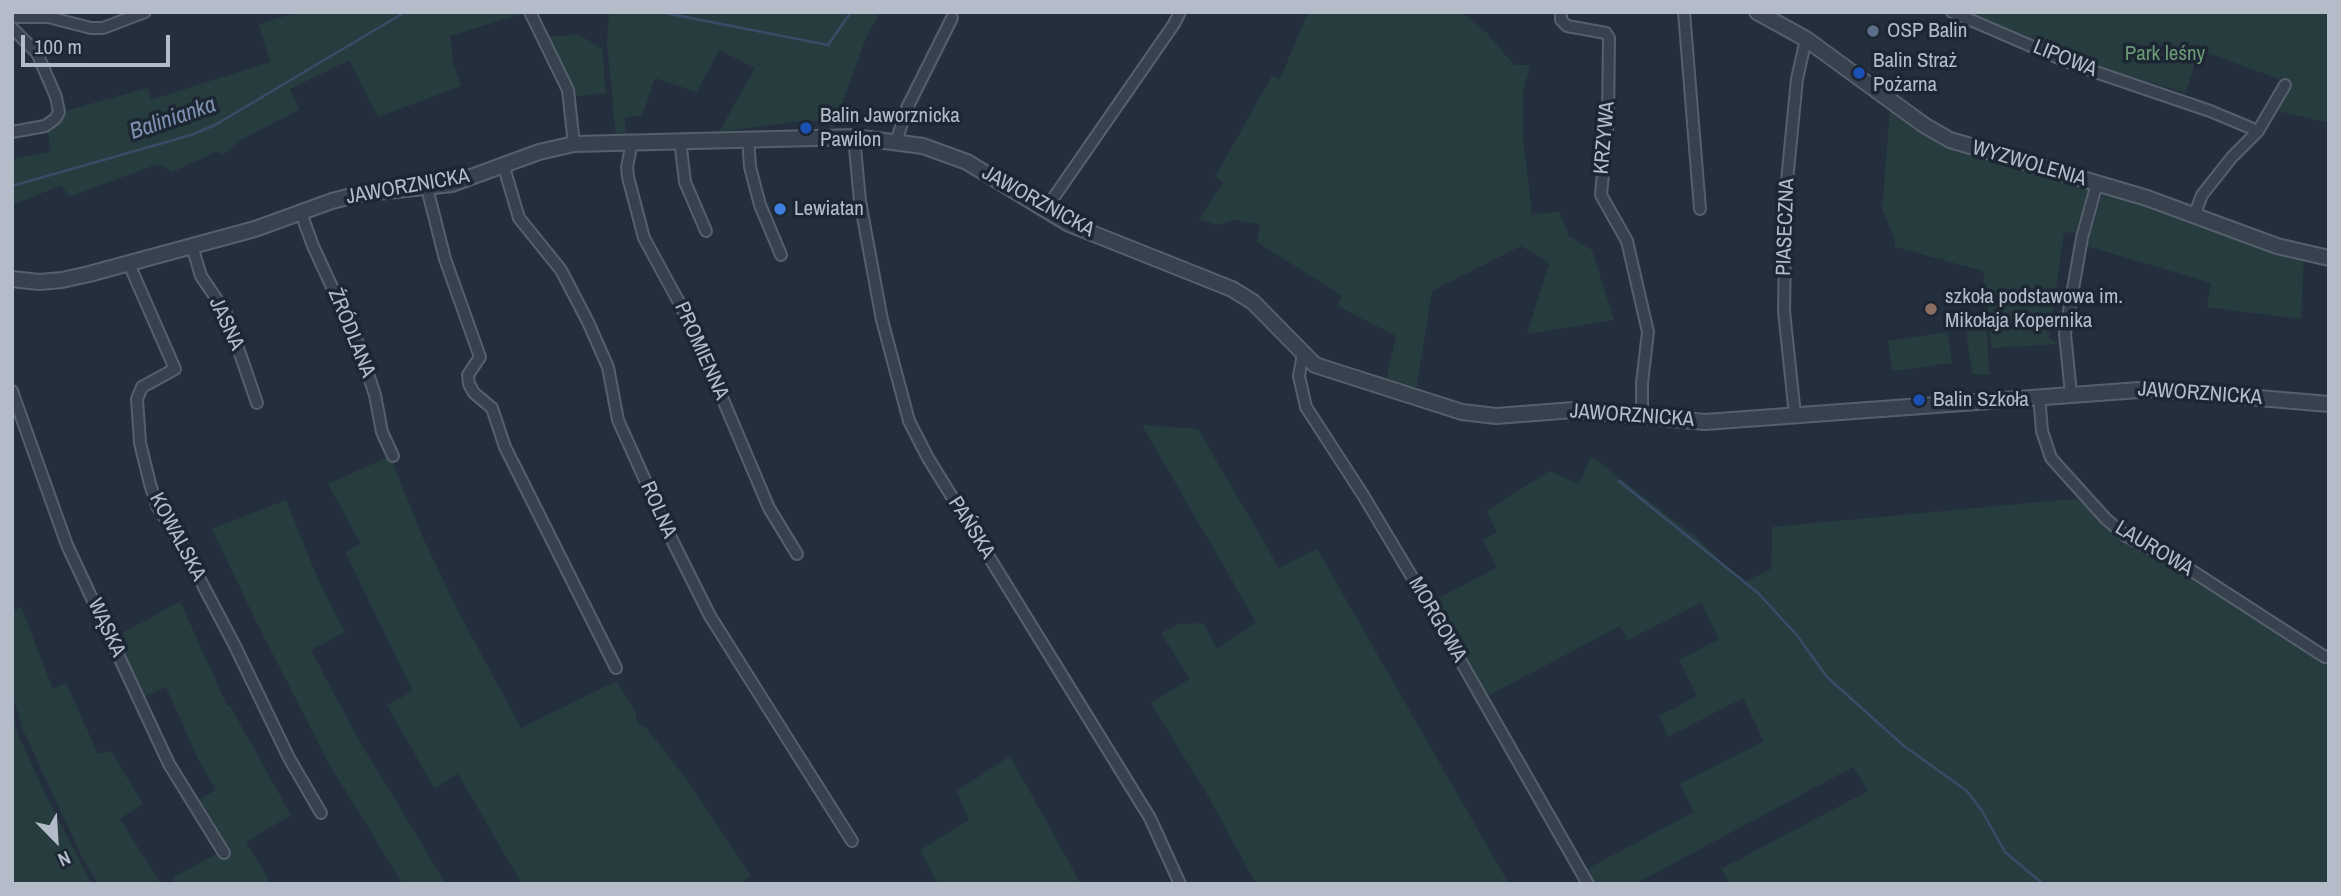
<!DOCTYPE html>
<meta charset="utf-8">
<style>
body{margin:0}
#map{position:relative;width:2341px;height:896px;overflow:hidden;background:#242f3e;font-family:"Archivo Narrow",sans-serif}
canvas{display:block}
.frame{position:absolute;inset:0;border:14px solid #b4bcc9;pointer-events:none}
.north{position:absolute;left:21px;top:805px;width:70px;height:70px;-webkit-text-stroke:5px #1d2633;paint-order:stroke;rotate:156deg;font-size:19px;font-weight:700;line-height:28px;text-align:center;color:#b4bcc9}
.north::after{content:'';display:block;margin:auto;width:24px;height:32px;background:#b4bcc9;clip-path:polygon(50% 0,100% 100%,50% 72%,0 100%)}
.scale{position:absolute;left:21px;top:35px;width:149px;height:32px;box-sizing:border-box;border:4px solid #b4bcc9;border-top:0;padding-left:9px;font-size:21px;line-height:24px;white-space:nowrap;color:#b4bcc9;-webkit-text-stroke:5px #1d2633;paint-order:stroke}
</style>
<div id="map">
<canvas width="2341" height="896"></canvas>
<div class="frame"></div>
<div class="north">N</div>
<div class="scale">100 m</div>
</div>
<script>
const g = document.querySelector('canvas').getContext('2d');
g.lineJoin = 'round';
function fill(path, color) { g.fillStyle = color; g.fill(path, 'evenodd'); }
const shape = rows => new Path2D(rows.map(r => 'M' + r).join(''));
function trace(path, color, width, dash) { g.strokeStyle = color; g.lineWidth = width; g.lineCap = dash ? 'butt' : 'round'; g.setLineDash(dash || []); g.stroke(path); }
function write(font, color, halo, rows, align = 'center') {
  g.font = font + ' "Archivo Narrow",sans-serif'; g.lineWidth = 7; g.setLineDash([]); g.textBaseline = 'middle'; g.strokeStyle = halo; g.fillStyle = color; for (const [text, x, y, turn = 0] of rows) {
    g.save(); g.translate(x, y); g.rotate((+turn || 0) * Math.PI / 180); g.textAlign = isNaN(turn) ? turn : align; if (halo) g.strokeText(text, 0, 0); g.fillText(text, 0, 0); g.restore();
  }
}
fill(shape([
 [299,12,525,13,450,36,453,62,461,86,378,117,349,60,290,89,299,110,242,139,221,156,218,151,172,172,164,166,155,165,69,197,62,185,12,205,12,159,51,152,47,127,61,112,148,88,151,100,270,62,259,24],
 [609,12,880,12,866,38,833,128,815,121,794,122,719,132,755,68,719,50,697,92,655,78,642,116,625,117,626,134,616,136,607,44],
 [1308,12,1461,12,1486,32,1514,65,1530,65,1523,94,1523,135,1532,215,1559,211,1569,236,1592,250,1614,320,1527,334,1549,263,1521,246,1432,291,1416,391,1386,381,1396,336,1337,306,1342,296,1257,242,1260,224,1234,220,1217,225,1199,219,1223,182,1215,177,1272,76,1280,79],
 [1938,12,2329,12,2329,123,2273,110,2284,81,2199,50,2186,93,2054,54],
 [578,34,602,49,606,93,576,96,548,37],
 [1890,109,1920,128,2091,187,2078,234,2064,232,2049,339,2060,344,1992,348,1983,271,1895,247,1894,237,1882,210],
 [2103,191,2187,216,2252,244,2304,258,2301,319,2207,307,2211,283,2087,246],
 [1985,315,1990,375,1972,374,1964,317],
 [1948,332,1952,363,1892,371,1888,341],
 [1142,425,1198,429,1279,568,1317,549,1509,884,1256,884,1208,796,1151,703,1190,679,1161,633,1179,624,1203,623,1217,649,1256,622],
 [390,456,424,540,458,611,521,728,616,681,635,711,637,723,647,729,687,780,751,876,740,884,522,884,458,774,434,788,387,705,413,691,345,552,361,544,328,484],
 [1591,456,1698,539,1742,583,1771,569,1772,527,2083,498,2104,520,2329,661,2329,884,1730,884,1721,869,1868,791,1853,767,1635,884,1593,884,1585,870,1694,812,1680,784,1764,741,1743,698,1668,737,1659,716,1697,696,1679,660,1719,639,1701,603,1628,640,1620,626,1486,697,1432,601,1497,568,1483,540,1497,532,1486,511,1550,471,1579,484],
 [286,500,320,584,345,632,311,650,358,739,446,884,403,884,329,764,256,621,212,529],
 [180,601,227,706,230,706,291,815,246,842,271,884,176,884,172,878,220,852,190,805,216,790,199,761,166,687,141,698,114,638],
 [21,607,53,689,66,683,98,754,111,751,143,804,120,819,161,884,98,884,83,859,23,730,12,693,12,611],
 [12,709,18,734,45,794,92,884,12,884],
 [1010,756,1081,884,938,884,920,850,969,820,957,791]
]), '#263c3f');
trace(shape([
 [660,12,828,45,851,12],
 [12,186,191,135,215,125,405,12],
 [1619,481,1758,593,1796,634,1827,677,1904,746,1967,791,1982,811,2005,852,2043,884]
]), '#394c67', 2.5);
const minor = shape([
 [530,12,568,90,574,144],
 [1561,12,1561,20,1567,26,1606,33,1609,38,1608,120,1601,195,1627,241,1648,332,1642,383,1642,417],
 [1684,12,1700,209],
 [1952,12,2075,65,2210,111,2258,131],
 [12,17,48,17,91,28,103,28,145,12],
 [12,28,37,53,56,97,59,112,55,119,45,126,12,132],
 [854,137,860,201,882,320,909,421,928,458,1150,818,1180,884],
 [748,138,750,167,760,205,781,255],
 [680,140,685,182,706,231],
 [632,142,627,167,628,177,644,238,681,306,710,369,769,508,797,554],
 [896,142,907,108,952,18],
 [503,164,519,218,561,270,588,322,608,367,618,420,672,540,710,616,852,841],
 [427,188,445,259,480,357,468,375,469,384,474,393,492,408,505,447,616,668],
 [1045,210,1174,24,1180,12],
 [301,213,313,246,357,341,375,395,382,432,393,456],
 [2194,216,2202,195,2232,157,2258,131,2285,85],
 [192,246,201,276,226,313,257,403],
 [129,264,175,369,142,387,137,399,140,443,150,484,157,506,176,534,235,646,289,758,321,813],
 [1303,354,1299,376,1306,407,1363,495,1427,602,1588,884],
 [12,391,67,545,169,764,224,853],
 [2071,393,2065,334,2082,238,2097,183],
 [2039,396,2042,431,2051,458,2106,519,2126,536,2186,567,2325,657],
 [1795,415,1784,311,1786,191,1797,79,1806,39]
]);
const tertiary = shape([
 [1757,12,1806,39,1924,125,1950,140,2147,198,2277,246,2329,258],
 [12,279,39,282,62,280,89,274,255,229,332,201,359,194,452,184,539,152,574,144,854,137,923,146,967,162,1069,224,1232,289,1253,302,1315,365,1462,412,1496,416,1574,410,1705,422,2153,389,2329,404]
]);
trace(minor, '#565f6c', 14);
trace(tertiary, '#565f6c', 18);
trace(minor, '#38414e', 10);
trace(tertiary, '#38414e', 14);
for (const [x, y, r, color] of [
 [1873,31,7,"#5c6f8a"],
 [1859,73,7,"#1a4fb4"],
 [806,128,7,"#1a4fb4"],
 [780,209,7,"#3f7fe0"],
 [1931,309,7,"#8d6e63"],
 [1919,400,7,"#1a4fb4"]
]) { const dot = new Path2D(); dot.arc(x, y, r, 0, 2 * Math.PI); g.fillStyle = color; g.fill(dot); trace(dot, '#1d2633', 2.5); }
write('21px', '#b4bcc9', '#1d2633', [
 ["OSP Balin",1887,31],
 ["Balin Straż",1873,61],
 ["Pożarna",1873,85],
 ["Balin Jaworznicka",820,116],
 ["Pawilon",820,140],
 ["Lewiatan",794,209],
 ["szkoła podstawowa im.",1945,297],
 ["Mikołaja Kopernika",1945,321],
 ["Balin Szkoła",1933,400]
], 'left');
write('21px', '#6b9a76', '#1d2633', [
 ["Park leśny",2165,54]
]);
write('21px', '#b4bcc9', '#1d2633', [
 ["LIPOWA",2065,59,22],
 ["KRZYWA",1605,138,-85],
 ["WYZWOLENIA",2029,164,16],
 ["JAWORZNICKA",408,187,-10],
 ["JAWORZNICKA",1038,202,29],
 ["PIASECZNA",1786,227,-88],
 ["JASNA",226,324,65],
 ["ŹRÓDLANA",351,333,68],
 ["PROMIENNA",701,351,66],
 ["JAWORZNICKA",2200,394,4],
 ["JAWORZNICKA",1632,416,4],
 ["ROLNA",658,510,66],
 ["PAŃSKA",971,528,58],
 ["KOWALSKA",177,537,62],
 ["LAUROWA",2154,549,31],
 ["MORGOWA",1437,620,60],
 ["WĄSKA",106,628,65]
]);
write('italic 23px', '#7c92b1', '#1d2633', [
 ["Balinianka",173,119,-19]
]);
</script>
